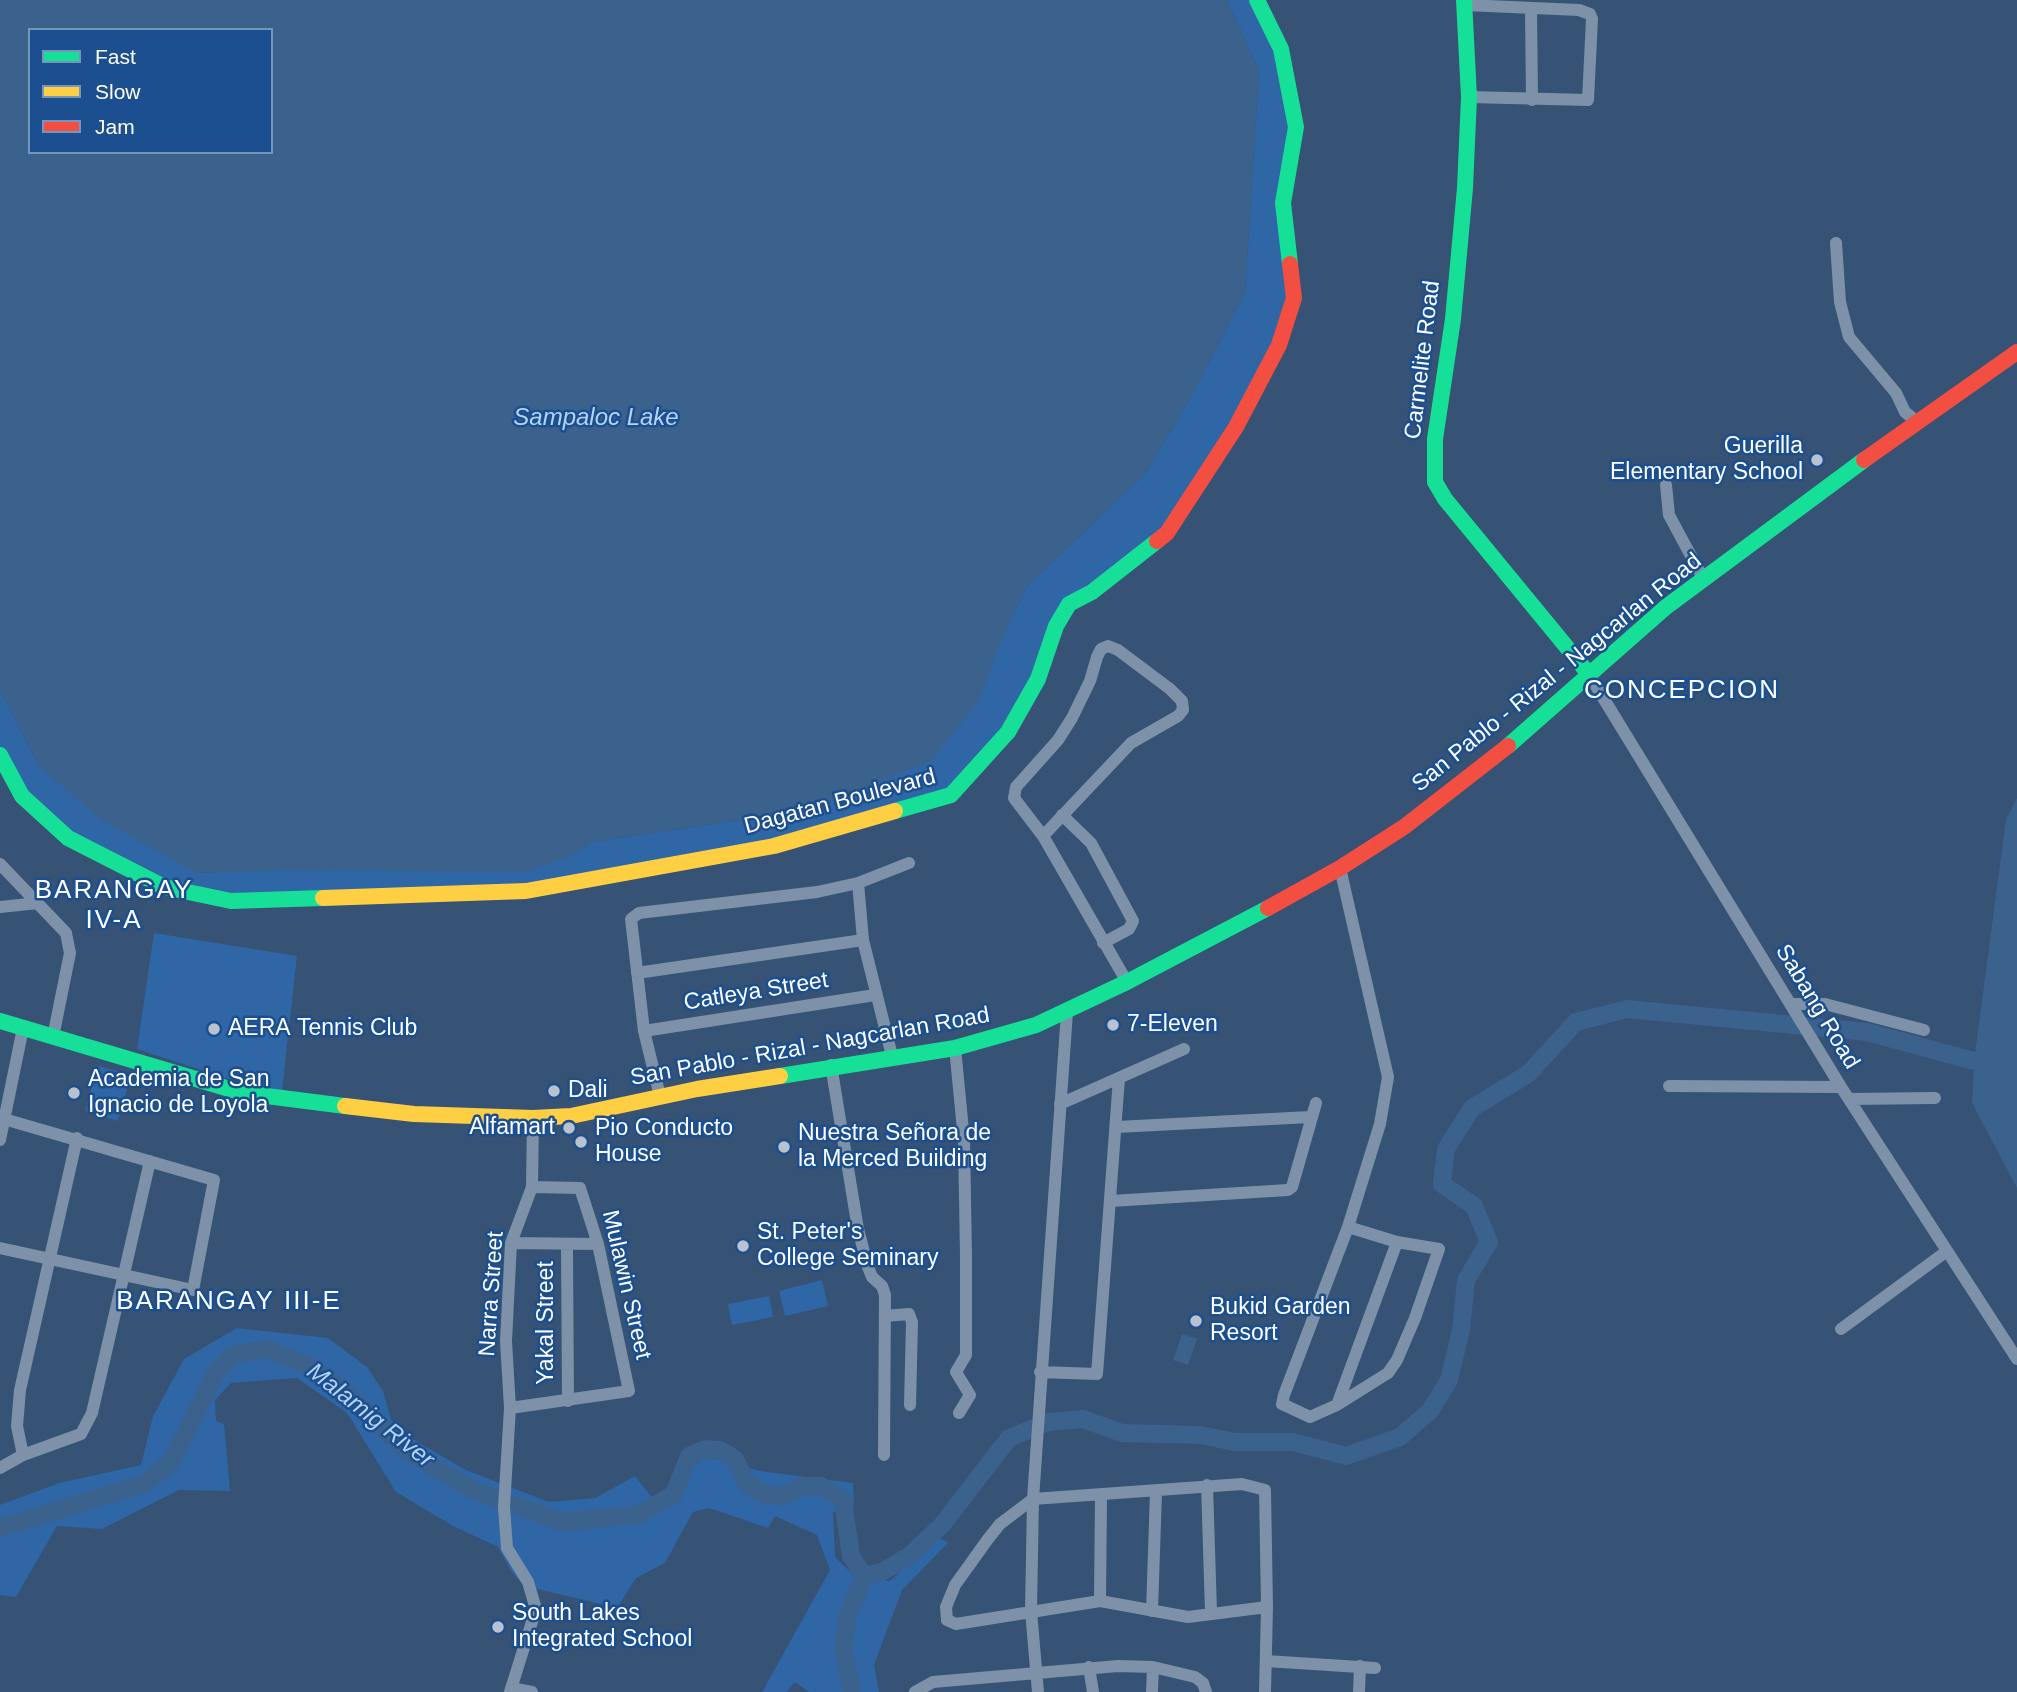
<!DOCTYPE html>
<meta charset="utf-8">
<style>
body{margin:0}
#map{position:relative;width:2017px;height:1692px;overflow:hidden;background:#365274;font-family:Helvetica,sans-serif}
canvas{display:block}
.legend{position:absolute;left:28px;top:28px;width:245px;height:126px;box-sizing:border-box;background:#1b4f8f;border:2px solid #7695bc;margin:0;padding:9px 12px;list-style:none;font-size:21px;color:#fff}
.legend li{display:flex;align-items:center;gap:14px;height:35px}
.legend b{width:35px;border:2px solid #7695bc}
</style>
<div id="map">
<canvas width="2017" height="1692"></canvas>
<ul class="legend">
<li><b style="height:9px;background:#16e098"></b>Fast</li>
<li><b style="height:9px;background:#ffcf43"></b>Slow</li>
<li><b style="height:9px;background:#f24e42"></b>Jam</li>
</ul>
</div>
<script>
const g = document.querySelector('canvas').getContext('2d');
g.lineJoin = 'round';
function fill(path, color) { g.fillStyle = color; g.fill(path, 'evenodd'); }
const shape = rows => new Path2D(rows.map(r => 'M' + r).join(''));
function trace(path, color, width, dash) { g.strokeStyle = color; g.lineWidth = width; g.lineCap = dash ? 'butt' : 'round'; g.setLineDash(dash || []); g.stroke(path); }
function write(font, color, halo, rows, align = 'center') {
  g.font = font + ' Helvetica,sans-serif'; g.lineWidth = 5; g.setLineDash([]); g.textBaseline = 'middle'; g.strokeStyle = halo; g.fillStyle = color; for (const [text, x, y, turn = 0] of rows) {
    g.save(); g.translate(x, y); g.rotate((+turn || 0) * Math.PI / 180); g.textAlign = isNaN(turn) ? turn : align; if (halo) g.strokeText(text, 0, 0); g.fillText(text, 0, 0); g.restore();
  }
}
fill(shape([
 [1227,0,1257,0,1266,16,1296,127,1283,203,1294,298,1279,345,1167,533,1069,604,1008,732,951,795,774,846,574,880,231,901,164,887,68,838,22,796,0,753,0,690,39,766,196,873,570,856,592,842,813,809,1000,641,1027,586,1145,474,1192,395,1245,293,1259,71],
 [154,933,297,956,282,1091,225,1078,137,1049],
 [98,1066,131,1075,118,1121,85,1111],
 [822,1280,828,1306,785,1316,779,1291],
 [769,1296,773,1317,732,1325,728,1304],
 [237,1328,328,1338,367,1367,383,1391,391,1420,416,1441,466,1470,549,1502,595,1498,635,1476,661,1509,683,1494,689,1470,705,1456,760,1471,853,1483,854,1506,833,1512,835,1557,857,1578,890,1581,938,1537,948,1543,902,1590,874,1665,879,1692,809,1692,795,1682,786,1692,762,1692,830,1570,817,1535,775,1516,768,1528,709,1508,693,1512,665,1563,636,1578,617,1608,525,1586,511,1571,498,1547,453,1526,396,1492,347,1413,297,1378,231,1383,215,1400,216,1421,224,1424,230,1491,179,1490,102,1529,57,1526,16,1597,0,1595,0,1505,59,1483,141,1465,153,1416,184,1359]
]), '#2f66a5');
fill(shape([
 [0,0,1227,0,1259,71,1245,293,1192,395,1145,474,1027,586,1000,642,979,701,931,761,813,809,592,842,570,856,527,872,297,870,196,873,100,819,39,766,0,690],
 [30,30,271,30,271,152,30,152],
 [2017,798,2017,1188,1972,1103,1974,1061,2006,819],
 [1182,1334,1197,1339,1188,1365,1173,1360]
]), '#3b618d');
trace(shape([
 [0,1528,144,1484,171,1462,215,1374,232,1355,267,1349,309,1366,341,1388,406,1450,473,1490,562,1522,638,1515,674,1494,689,1456,705,1449,720,1450,735,1459,747,1484,765,1495,783,1496,803,1486,821,1486,843,1500,851,1556,864,1576],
 [864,1576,882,1572,909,1556,942,1525,1009,1438,1048,1422,1083,1419,1122,1433,1201,1435,1234,1442,1293,1442,1346,1456,1400,1437,1430,1411,1449,1380,1461,1330,1466,1280,1489,1242,1474,1206,1442,1184,1446,1149,1472,1108,1528,1074,1576,1022,1627,1009,1867,1032,1974,1061],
 [852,1692,843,1648,848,1615,864,1576]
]), '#3b618d', 18);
trace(shape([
 [1465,5,1579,10,1590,14,1592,19,1588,100,1469,97],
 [1531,9,1532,100],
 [1836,243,1840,302,1849,337,1896,393,1905,412,1916,421],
 [1666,485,1669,515,1704,580],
 [1588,673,1841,1087,2017,1359],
 [1062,815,1091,843,1133,921,1129,929,1103,943],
 [1043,836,1131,743,1178,716,1183,710,1182,701,1170,689,1118,650,1108,646,1101,649,1097,657,1090,681,1072,718,1058,740,1016,787,1014,798,1043,836,1127,982],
 [0,864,66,933,70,953,53,1037],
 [1340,868,1388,1077,1380,1124,1348,1227,1284,1395,1282,1404,1310,1417,1337,1405,1388,1373,1397,1360,1415,1318,1439,1249,1397,1242,1348,1227],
 [858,883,863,940,892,1056],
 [0,907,38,903],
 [637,973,863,940],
 [1790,1004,1825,1004,1924,1030],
 [644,1031,875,995],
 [955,1048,964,1140,966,1255,966,1355,956,1372,970,1395,959,1413],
 [831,1065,858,1229,868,1267,872,1277,882,1286,885,1295,884,1455],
 [1669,1086,1841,1087],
 [660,1096,644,1031,631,919,639,913,817,892,858,883,909,863],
 [1849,1099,1935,1098],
 [1060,1104,1184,1049],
 [1117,1127,1310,1117],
 [0,1140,23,1028],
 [1111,1201,1288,1190,1292,1187,1316,1103],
 [511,1243,598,1244],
 [567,1246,568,1401],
 [0,1248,193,1290,214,1180,4,1119],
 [885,1316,909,1314,912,1322,910,1405],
 [1841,1329,1947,1251],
 [1040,1372,1097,1374,1119,1078],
 [1337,1405,1397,1242],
 [510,1408,629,1391,598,1244,580,1188,532,1187],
 [23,1455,17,1426,20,1390,77,1138],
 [0,1468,23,1455,81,1434,92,1413,150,1161],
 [1207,1485,1211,1612],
 [1100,1601,1101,1496],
 [1152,1611,1156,1492],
 [1266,1661,1375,1668],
 [1089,1667,1093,1692],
 [511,1688,532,1692],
 [510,1692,536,1609,528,1582,507,1548,504,1507,510,1408,506,1341,511,1243,532,1187,533,1118],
 [915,1692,933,1682,1118,1666,1153,1667,1195,1677,1203,1683,1206,1692],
 [1038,1692,1031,1611,1033,1499,1067,1012],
 [1152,1692,1153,1667],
 [1265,1692,1267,1607,1265,1490,1242,1484,1033,1499,1000,1524,988,1539,955,1585,946,1607,947,1620,956,1624,1100,1601,1188,1617,1267,1607],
 [1359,1692,1360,1666]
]), '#7d92a8', 12);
trace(shape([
 [1257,0,1281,49,1296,127,1283,203,1290,264],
 [1464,0,1469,97,1465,188,1453,319,1435,439,1435,482,1445,499,1588,673],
 [1508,746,1666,607,1864,460],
 [0,755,22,796,68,838,164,887,231,901,323,898],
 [895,811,951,795,1008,732,1038,679,1056,626,1069,604,1092,592,1157,541],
 [0,1021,243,1093,345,1106],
 [780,1076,955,1048,1036,1025,1127,982,1268,908]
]), '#16e098', 16);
trace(shape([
 [323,898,526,891,774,846,895,811],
 [345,1106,414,1114,533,1118,571,1116,697,1089,780,1076]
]), '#ffcf43', 16);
trace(shape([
 [1864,460,2017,352],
 [1157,541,1167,533,1236,427,1279,345,1294,298,1290,264],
 [1268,908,1340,868,1404,827,1508,746]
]), '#f24e42', 16);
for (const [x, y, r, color] of [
 [1817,460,7,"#b9c2ce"],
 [1113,1025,7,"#b9c2ce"],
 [214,1029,7,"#b9c2ce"],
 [554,1091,7,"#b9c2ce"],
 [74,1093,7,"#b9c2ce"],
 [569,1128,7,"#b9c2ce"],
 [581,1142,7,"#b9c2ce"],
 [784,1147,7,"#b9c2ce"],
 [743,1246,7,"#b9c2ce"],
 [1196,1321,7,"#b9c2ce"],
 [498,1627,7,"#b9c2ce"]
]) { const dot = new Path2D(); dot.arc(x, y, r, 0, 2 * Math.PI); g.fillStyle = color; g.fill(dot); trace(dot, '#1b4f8f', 2.5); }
write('23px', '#fff', '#1b4f8f', [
 ["Carmelite Road",1423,360,-83],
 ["San Pablo - Rizal - Nagcarlan Road",1557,673,-39],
 ["Dagatan Boulevard",840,802,-15],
 ["Catleya Street",756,992,-9],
 ["Sabang Road",1817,1007,59],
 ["San Pablo - Rizal - Nagcarlan Road",810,1047,-10],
 ["Mulawin Street",626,1285,77],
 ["Narra Street",492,1294,-86],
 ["Yakal Street",547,1323,-90]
]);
write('23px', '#fff', '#1b4f8f', [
 ["Guerilla",1803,447,"right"],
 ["Elementary School",1803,473,"right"],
 ["7-Eleven",1127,1025],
 ["AERA Tennis Club",228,1029],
 ["Academia de San",88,1080],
 ["Ignacio de Loyola",88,1106],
 ["Dali",568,1091],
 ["Alfamart",555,1128,"right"],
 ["Pio Conducto",595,1129],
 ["House",595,1155],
 ["Nuestra Señora de",798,1134],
 ["la Merced Building",798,1160],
 ["St. Peter's",757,1233],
 ["College Seminary",757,1259],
 ["Bukid Garden",1210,1308],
 ["Resort",1210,1334],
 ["South Lakes",512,1614],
 ["Integrated School",512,1640]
], 'left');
write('italic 24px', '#b5d3f5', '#1b4f8f', [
 ["Sampaloc Lake",596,418],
 ["Malamig River",370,1416,38]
]);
g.letterSpacing = '2px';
write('26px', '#fff', '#1b4f8f', [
 ["CONCEPCION",1682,691],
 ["BARANGAY",114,891],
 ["IV-A",114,921],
 ["BARANGAY III-E",229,1302]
]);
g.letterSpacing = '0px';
</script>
